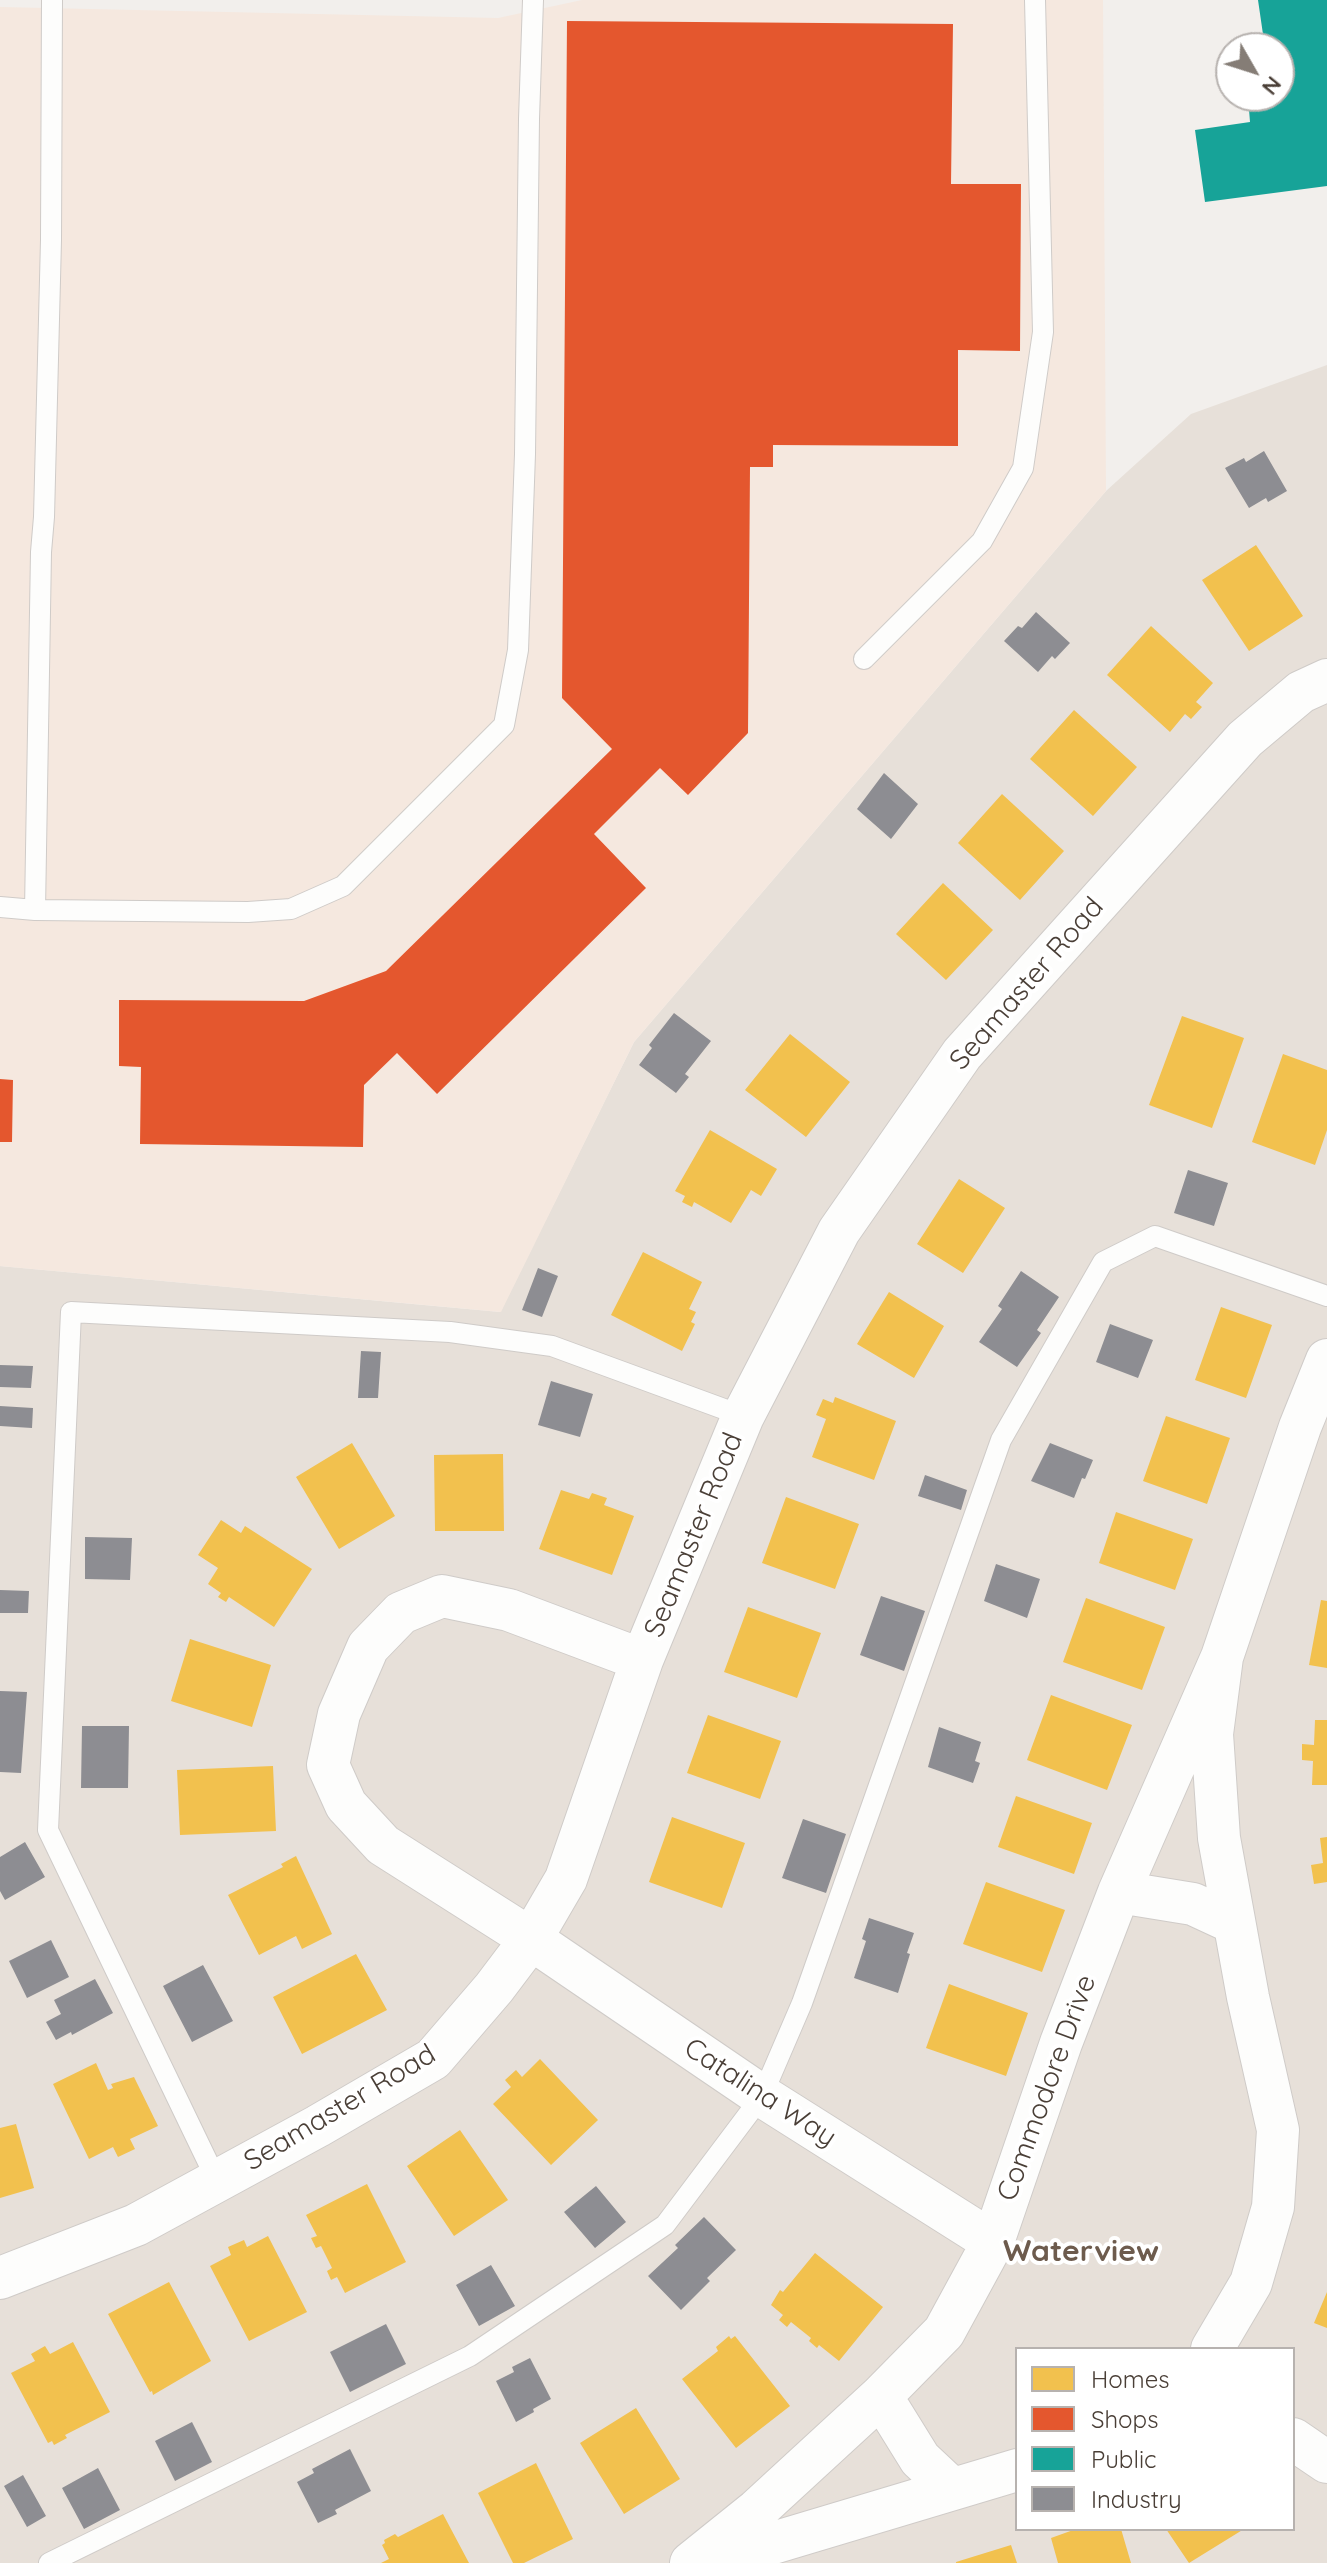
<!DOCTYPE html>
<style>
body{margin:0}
#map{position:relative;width:1327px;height:2563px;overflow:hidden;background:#f2efec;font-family:Quicksand,sans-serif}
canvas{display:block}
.legend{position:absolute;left:1015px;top:2347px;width:280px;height:184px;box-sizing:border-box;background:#fff;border:2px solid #b7b2af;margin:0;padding:10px 14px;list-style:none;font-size:24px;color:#4a3f37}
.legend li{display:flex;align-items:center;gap:16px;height:40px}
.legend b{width:40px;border:2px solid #b7b2af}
.north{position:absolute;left:1215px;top:32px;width:80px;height:80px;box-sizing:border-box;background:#fff;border:2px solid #b7b2af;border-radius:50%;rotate:129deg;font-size:22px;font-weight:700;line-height:32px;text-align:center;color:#4a3f37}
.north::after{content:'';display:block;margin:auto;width:28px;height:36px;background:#857d76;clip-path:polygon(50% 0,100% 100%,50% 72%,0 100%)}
</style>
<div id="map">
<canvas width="1327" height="2563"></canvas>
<ul class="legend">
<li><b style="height:22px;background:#f2c14e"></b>Homes</li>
<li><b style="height:22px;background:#e4572e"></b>Shops</li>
<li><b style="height:22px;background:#17a398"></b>Public</li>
<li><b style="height:22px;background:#8d8d92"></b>Industry</li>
</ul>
<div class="north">N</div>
</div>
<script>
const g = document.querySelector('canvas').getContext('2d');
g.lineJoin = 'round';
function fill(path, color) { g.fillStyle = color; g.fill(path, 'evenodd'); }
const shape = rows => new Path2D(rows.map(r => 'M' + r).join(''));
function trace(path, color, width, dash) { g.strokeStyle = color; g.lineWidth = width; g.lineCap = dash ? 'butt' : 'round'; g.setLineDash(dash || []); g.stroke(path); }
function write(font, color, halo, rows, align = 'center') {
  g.font = font + ' Quicksand,sans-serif'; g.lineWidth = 8; g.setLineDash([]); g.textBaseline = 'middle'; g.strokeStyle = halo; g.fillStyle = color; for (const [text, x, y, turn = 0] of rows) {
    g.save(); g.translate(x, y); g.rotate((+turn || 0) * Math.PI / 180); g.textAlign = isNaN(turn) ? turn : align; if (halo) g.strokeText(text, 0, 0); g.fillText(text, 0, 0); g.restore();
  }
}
fill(shape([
 [1327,365,1327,2563,0,2563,0,1266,500,1312,634,1042,1106,491,1191,414],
 [1017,2349,1293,2349,1293,2529,1017,2529]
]), '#e7e0d9');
fill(shape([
 [582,0,1103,0,1106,491,634,1042,501,1312,0,1266,0,7,498,18]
]), '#f5e8df');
fill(shape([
 [1256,545,1303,616,1249,651,1202,580],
 [1151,626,1213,683,1196,702,1202,707,1191,719,1185,714,1170,732,1107,675],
 [1074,710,1137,767,1093,816,1030,759],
 [1002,794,1064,851,1020,900,958,843],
 [943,883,993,930,946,980,896,934],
 [1182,1016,1244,1038,1212,1128,1149,1105],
 [790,1034,850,1082,806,1137,745,1090],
 [1283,1054,1327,1070,1327,1130,1315,1165,1252,1142],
 [710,1130,777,1169,761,1196,751,1190,731,1223,694,1202,692,1207,682,1202,685,1196,675,1191],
 [959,1179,1005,1208,963,1273,917,1244],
 [643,1252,702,1282,689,1309,696,1312,691,1322,695,1324,682,1351,611,1315],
 [889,1292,944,1326,914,1378,857,1344],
 [1221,1307,1272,1325,1246,1398,1195,1380],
 [835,1397,896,1421,874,1480,812,1457,826,1419,816,1415,823,1399,833,1403],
 [1166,1416,1230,1438,1207,1504,1143,1481],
 [352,1443,395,1516,339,1549,296,1477],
 [503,1454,504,1531,435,1531,434,1455],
 [561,1490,589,1499,592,1493,607,1498,604,1505,634,1516,612,1575,539,1549],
 [786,1497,859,1524,835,1589,762,1563],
 [1116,1512,1193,1539,1175,1590,1099,1563],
 [221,1520,241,1533,245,1526,312,1569,274,1627,229,1597,226,1602,218,1597,221,1593,208,1584,218,1568,198,1555],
 [1086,1598,1165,1627,1142,1690,1063,1662],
 [1321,1600,1327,1601,1327,1668,1309,1665],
 [748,1607,821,1633,797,1698,724,1672],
 [190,1639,271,1665,252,1727,171,1701],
 [1051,1695,1132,1725,1107,1790,1027,1760],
 [708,1715,781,1741,760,1799,687,1773],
 [1315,1720,1327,1720,1327,1785,1312,1785,1313,1761,1302,1760,1302,1744,1314,1745],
 [273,1766,276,1831,180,1835,177,1770],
 [1016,1796,1092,1823,1074,1874,998,1847],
 [672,1817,745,1843,722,1908,649,1882],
 [1327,1837,1327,1882,1314,1884,1311,1865,1323,1863,1320,1838],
 [296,1856,332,1934,302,1949,296,1936,259,1955,228,1895,283,1867,281,1864],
 [986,1882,1065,1910,1042,1972,963,1944],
 [356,1954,387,2010,302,2054,273,1997],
 [949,1984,1028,2013,1006,2076,926,2048],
 [540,2059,598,2120,551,2165,493,2104,511,2087,505,2080,516,2070,522,2077],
 [96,2063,108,2090,113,2088,111,2084,134,2077,158,2126,130,2139,135,2149,118,2157,113,2147,89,2159,53,2084],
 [16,2124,34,2188,0,2198,0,2128],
 [460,2130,508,2200,454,2236,407,2166],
 [367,2184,406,2262,345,2293,337,2277,331,2280,327,2271,332,2268,321,2246,316,2248,311,2238,317,2236,306,2215],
 [268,2236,307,2312,249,2341,210,2266,231,2255,228,2247,244,2240,247,2247],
 [815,2253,883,2307,839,2361,819,2345,817,2348,809,2341,811,2338,791,2322,787,2327,779,2320,783,2315,771,2305,780,2290,783,2292],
 [169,2282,211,2361,153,2395,152,2391,150,2392,108,2314],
 [1327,2292,1327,2328,1314,2323],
 [729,2336,731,2339,735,2336,790,2406,736,2448,682,2379,718,2351,716,2347],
 [73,2342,110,2412,65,2435,67,2438,54,2445,52,2441,48,2443,11,2373,35,2361,31,2354,45,2346,50,2354],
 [636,2408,680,2479,624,2514,580,2443],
 [536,2463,573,2539,524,2563,513,2563,478,2493],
 [443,2514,469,2563,381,2563,389,2559,382,2545,385,2543,384,2540,395,2534,398,2537],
 [1121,2529,1131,2563,1058,2563,1051,2538,1076,2529],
 [1166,2529,1244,2529,1189,2563],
 [1011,2545,1017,2563,956,2563,956,2562]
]), '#f2c14e');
fill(shape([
 [567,21,953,24,951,184,1021,184,1020,351,958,350,958,446,773,445,773,467,750,467,748,733,688,795,660,768,594,834,646,888,437,1094,397,1053,364,1085,363,1147,140,1144,141,1067,119,1066,119,1000,304,1001,386,971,612,749,562,698],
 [0,1079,13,1080,12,1142,0,1142]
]), '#e4572e');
fill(shape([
 [1258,0,1327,0,1327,186,1205,202,1195,130,1250,122,1248,97,1279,96,1279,48,1265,48]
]), '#17a398');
fill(shape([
 [1264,451,1287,491,1268,502,1266,498,1249,508,1225,468,1244,458,1246,462],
 [1036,612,1070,643,1055,659,1052,656,1038,672,1004,641,1018,626,1022,628],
 [884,773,918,804,891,839,857,809],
 [674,1013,711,1041,685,1074,689,1077,676,1093,639,1065,652,1048,649,1045],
 [1188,1170,1228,1183,1214,1226,1174,1213],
 [538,1268,558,1276,542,1317,522,1310],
 [1021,1271,1059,1297,1037,1330,1041,1333,1017,1367,979,1342,1002,1309,998,1306],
 [1110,1324,1153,1340,1138,1378,1096,1362],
 [361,1351,381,1352,378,1398,358,1398],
 [0,1365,33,1366,31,1388,0,1387],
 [551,1381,593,1394,580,1437,538,1425],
 [0,1406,33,1408,32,1428,0,1426],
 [1050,1443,1093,1460,1085,1479,1082,1478,1074,1498,1031,1481],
 [925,1475,967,1490,961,1510,918,1496],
 [85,1537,132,1538,130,1580,85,1579],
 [996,1564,1040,1579,1027,1618,984,1601],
 [0,1590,29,1591,28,1613,0,1613],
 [881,1596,925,1611,904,1671,860,1655],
 [0,1691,27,1692,21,1773,0,1772],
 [82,1726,129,1726,128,1788,81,1788],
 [939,1727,981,1742,975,1761,980,1763,973,1783,928,1767],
 [803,1819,846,1834,826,1893,782,1878],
 [25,1842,45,1877,5,1900,0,1891,0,1857],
 [869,1918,914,1933,907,1953,910,1954,898,1993,854,1978,866,1941,862,1939],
 [51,1940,69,1977,27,1998,9,1961],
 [203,1965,233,2021,192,2042,163,1986],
 [95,1979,113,2013,72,2035,71,2032,56,2040,46,2022,61,2014,54,2000],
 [596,2186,626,2222,595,2248,564,2212],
 [704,2217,736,2250,707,2278,710,2281,681,2310,648,2276,678,2248,675,2245],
 [491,2265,515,2306,479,2326,456,2285],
 [386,2324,406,2364,350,2392,330,2352],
 [530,2358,551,2399,533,2409,534,2412,516,2422,496,2381,514,2372,512,2367],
 [192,2422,212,2462,175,2481,155,2441],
 [350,2449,371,2491,335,2510,337,2514,318,2523,297,2482,314,2473,312,2469],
 [98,2468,120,2510,84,2529,62,2488],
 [23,2475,46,2516,27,2527,4,2486]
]), '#8d8d92');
const service = shape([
 [864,659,982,541,1023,468,1043,332,1035,0],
 [0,907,35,910,41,552,44,517,51,240,52,0],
 [35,910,248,912,291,909,343,886,504,725,518,650,525,454,529,119,533,0],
 [217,2181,48,1830,71,1312,450,1332,552,1346,743,1416],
 [49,2563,470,2356,665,2225,762,2096,802,2003,1001,1440,1103,1262,1155,1236,1327,1296]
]);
const minor = shape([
 [642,1660,509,1610,442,1596,401,1613,368,1647,339,1714,328,1765,346,1805,383,1845,531,1939,762,2096,993,2242],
 [1119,1892,1193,1904,1234,1923],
 [0,2278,136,2225,318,2126,433,2059,494,1988,531,1939,566,1879,642,1660,743,1416,839,1231,962,1054,1245,739,1301,692,1327,680],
 [1212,2349,1251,2283,1273,2207,1278,2130,1248,1997,1219,1838,1212,1734,1222,1657,1300,1427,1327,1360],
 [881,2396,920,2459,952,2489],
 [1293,2439,1327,2462],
 [691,2563,757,2510,881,2396,944,2332,993,2242,1061,2043,1119,1892,1222,1657],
 [706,2563,1017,2470]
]);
trace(service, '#cfcbc8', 22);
trace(minor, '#cfcbc8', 44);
trace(service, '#fdfdfc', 20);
trace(minor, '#fdfdfc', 42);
write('28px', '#4a3f37', '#fff', [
 ["Seamaster Road",1027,984,-49],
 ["Seamaster Road",694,1535,-68],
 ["Commodore Drive",1047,2088,-70],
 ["Catalina Way",760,2093,33],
 ["Seamaster Road",340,2108,-31]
]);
write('bold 30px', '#6d5b4d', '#fff', [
 ["Waterview",1081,2252]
]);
</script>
